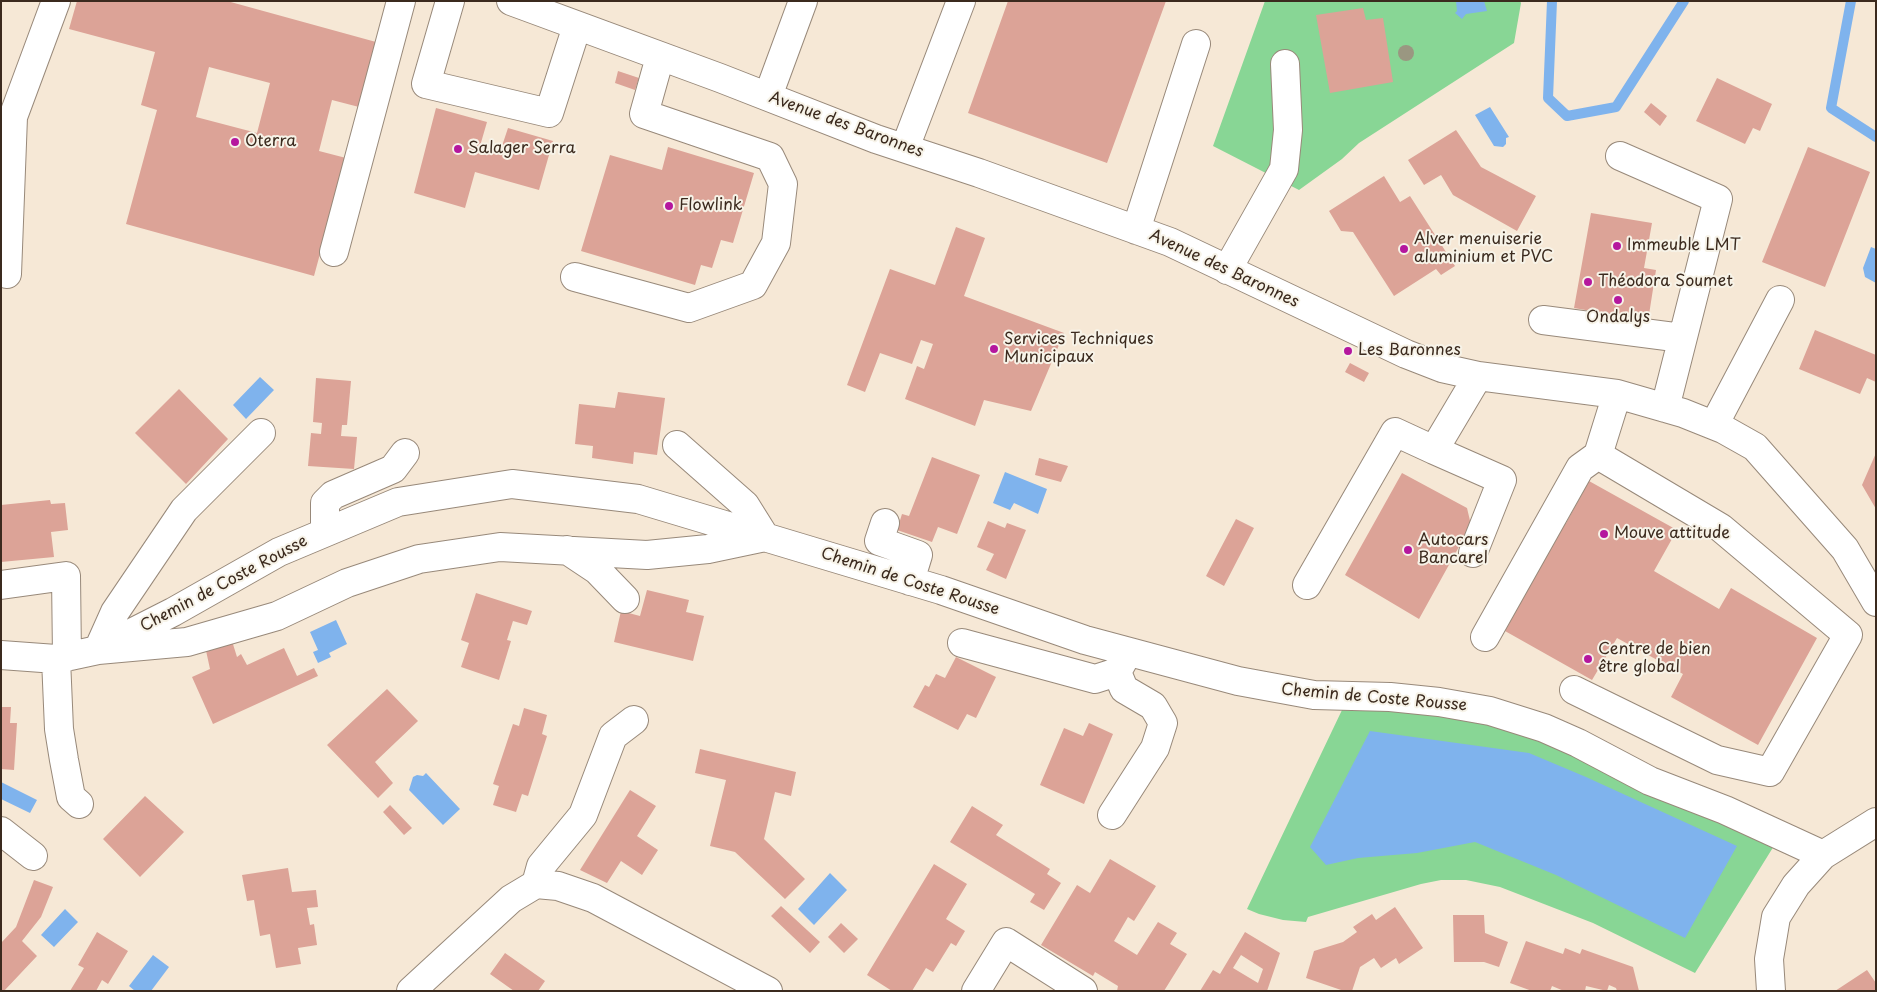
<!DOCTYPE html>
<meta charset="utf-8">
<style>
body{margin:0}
#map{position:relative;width:1877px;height:992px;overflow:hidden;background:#f6e8d6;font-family:"Playpen Sans",sans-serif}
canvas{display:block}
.frame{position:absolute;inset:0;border:2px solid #3b2a1e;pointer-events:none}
</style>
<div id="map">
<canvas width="1877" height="992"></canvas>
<div class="frame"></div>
</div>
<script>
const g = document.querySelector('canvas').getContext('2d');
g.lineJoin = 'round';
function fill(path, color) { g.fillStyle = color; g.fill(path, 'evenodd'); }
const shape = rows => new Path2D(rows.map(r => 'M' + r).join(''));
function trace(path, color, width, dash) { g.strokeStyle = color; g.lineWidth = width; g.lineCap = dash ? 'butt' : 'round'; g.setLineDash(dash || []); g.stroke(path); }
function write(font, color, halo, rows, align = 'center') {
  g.font = font + ' "Playpen Sans",sans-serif'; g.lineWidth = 4; g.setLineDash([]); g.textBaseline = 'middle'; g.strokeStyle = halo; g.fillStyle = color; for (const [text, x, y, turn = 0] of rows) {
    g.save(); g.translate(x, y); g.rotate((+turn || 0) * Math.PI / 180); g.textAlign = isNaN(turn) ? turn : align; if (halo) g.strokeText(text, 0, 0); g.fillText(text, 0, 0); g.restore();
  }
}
fill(shape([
 [1265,1,1520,1,1521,3,1514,43,1359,143,1342,159,1299,190,1213,146],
 [1342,710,1424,712,1506,728,1558,746,1603,768,1638,791,1777,841,1695,973,1593,923,1500,887,1466,880,1441,880,1421,884,1308,917,1306,922,1283,920,1259,914,1247,909]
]), '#88d695');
fill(shape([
 [1456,1,1484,1,1487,11,1466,14,1462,19,1455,13,1457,11],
 [1490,107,1509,137,1506,138,1506,144,1503,147,1494,146,1475,115],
 [1871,247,1876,249,1876,283,1865,277,1863,268],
 [260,377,274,390,246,419,233,405],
 [1005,472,1047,489,1038,514,1014,503,1010,510,993,503],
 [336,620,347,644,329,653,331,657,318,663,313,652,318,650,310,632],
 [1370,731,1529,753,1586,777,1737,846,1685,938,1556,875,1475,842,1417,853,1358,858,1326,865,1310,847],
 [426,773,460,809,443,825,409,790,413,777,417,775,423,776],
 [1,782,37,800,30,813,1,799],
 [830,873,847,890,814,925,798,909],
 [65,909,78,922,54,947,41,935],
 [153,955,169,967,151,991,135,991,129,986]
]), '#7fb3ed');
trace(shape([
 [1552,1,1548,98,1567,116,1616,107,1684,1],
 [1851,1,1831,108,1876,137]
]), '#7fb3ed', 10);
fill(shape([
 [77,1,227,1,376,42,359,107,332,100,319,151,346,158,314,276,126,224,157,110,141,105,155,52,69,29],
 [209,67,270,83,257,133,196,117],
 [1008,1,1166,1,1107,163,968,113],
 [1363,8,1366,20,1383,18,1393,82,1330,93,1316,15],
 [618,71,639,78,635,90,615,83],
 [1717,78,1772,104,1760,131,1753,128,1745,144,1696,121],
 [1651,103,1667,116,1660,126,1644,112],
 [436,108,487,122,480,146,500,152,508,128,553,141,539,190,475,172,465,208,414,193],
 [1456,130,1481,167,1536,196,1517,231,1453,195,1441,175,1424,185,1408,160],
 [668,147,754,173,733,243,721,240,712,268,701,265,695,285,581,251,610,155,662,170],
 [1808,147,1870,172,1825,287,1762,262],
 [1384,176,1400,202,1410,196,1455,266,1441,275,1436,269,1394,296,1353,232,1341,231,1329,211],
 [1591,213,1652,223,1644,268,1656,270,1648,321,1574,308],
 [956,227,985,238,964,296,1064,333,1031,411,984,400,975,426,905,399,917,366,924,369,933,344,921,340,912,364,880,353,865,392,847,385,890,269,935,285],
 [1815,330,1876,355,1876,382,1867,378,1860,394,1799,369],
 [1350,363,1369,373,1364,382,1345,372],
 [316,378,351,381,347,425,342,425,341,436,357,437,354,469,308,466,311,433,321,434,322,423,313,422],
 [179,389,228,439,186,484,135,433],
 [618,392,665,398,657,455,634,452,633,464,592,458,593,446,575,444,579,404,615,408],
 [1876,453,1876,509,1862,485],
 [932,457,980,475,957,534,938,527,932,542,897,530,902,514,909,516],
 [1039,458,1068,466,1061,482,1035,475],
 [1402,473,1467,508,1471,525,1419,619,1345,575],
 [1589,481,1677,530,1654,571,1719,609,1731,588,1817,638,1758,745,1671,697,1683,674,1617,638,1592,680,1505,631,1558,534,1559,519,1566,523],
 [50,500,51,504,65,503,68,530,51,532,54,557,1,562,1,505],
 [1236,519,1254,528,1224,586,1206,576],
 [988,521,1005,528,1007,523,1026,530,1006,579,986,570,994,554,977,547],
 [647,590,689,600,686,612,704,616,693,661,614,642,621,611,640,616],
 [476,593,532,611,527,625,513,621,507,640,511,641,499,680,461,667,469,643,461,640],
 [232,641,237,657,241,654,247,665,284,648,297,676,314,668,318,676,213,724,192,677,210,669,205,646],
 [956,657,996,677,976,718,967,714,958,730,913,707,925,685,929,687,936,674,945,678],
 [387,689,418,721,375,762,393,783,378,798,327,745],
 [1,707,11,707,10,723,17,723,14,770,1,769],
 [524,708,547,715,542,734,547,736,528,796,522,794,516,812,493,805,499,786,493,784,513,724,519,726],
 [1089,723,1113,734,1084,804,1040,785,1064,728,1083,736],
 [700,749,796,772,791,796,775,792,764,839,805,879,785,899,735,852,710,846,726,780,695,773],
 [630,790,656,806,637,836,658,850,642,875,621,861,607,883,580,870],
 [145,796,184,832,140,877,103,839],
 [390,805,412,828,404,835,383,812],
 [972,806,1003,825,996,835,1050,869,1047,874,1061,883,1044,910,1030,902,1035,894,950,842],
 [1110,859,1156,886,1134,921,1128,917,1114,941,1137,955,1158,922,1177,933,1170,944,1187,954,1164,991,1117,991,1118,986,1095,972,1093,976,1041,945,1077,885,1090,893],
 [934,864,967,884,946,919,965,931,956,946,951,943,933,972,926,968,912,991,892,991,867,975],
 [288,868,292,892,316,890,318,907,307,908,310,925,314,924,317,945,298,948,301,964,276,968,270,934,260,936,254,900,247,901,242,875],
 [34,880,53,887,41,917,22,941,37,956,4,991,1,991,1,943,16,927],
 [781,906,820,942,810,953,771,916],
 [1395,907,1423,948,1399,964,1396,958,1381,968,1374,958,1360,967,1352,991,1344,991,1306,978,1314,951,1343,942,1357,932,1353,927,1372,914,1376,920],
 [1453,915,1484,915,1485,933,1508,942,1499,967,1484,962,1454,962],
 [841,923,858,939,844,953,828,937],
 [97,932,128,951,108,984,102,980,96,991,70,991,84,968,78,965],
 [1245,932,1280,953,1267,991,1200,991,1213,970,1220,974],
 [1241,955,1263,969,1258,983,1233,968],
 [1526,941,1563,954,1565,948,1580,954,1582,949,1633,967,1639,991,1617,991,1616,988,1609,985,1607,991,1586,986,1585,991,1564,991,1552,986,1550,991,1532,991,1510,983],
 [505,953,545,981,538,991,514,991,490,974],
 [1867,970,1876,983,1876,991,1835,991]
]), '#dca397');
const minor = shape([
 [450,1,426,84,549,113,577,26],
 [511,1,720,78,876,139,979,173,1170,242,1406,354,1442,368,1478,376,1617,394,1683,413,1723,429,1755,447,1845,549,1876,602],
 [768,96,803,1],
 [905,148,961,1],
 [1620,156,1718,199,1665,408],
 [1136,230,1196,44],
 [334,252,401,1],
 [1227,270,1284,169,1288,130,1285,64],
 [7,274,13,117,56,1],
 [575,277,689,308,753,285,776,243,783,184,770,157,644,114,660,57],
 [1543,320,1682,338],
 [1714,425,1780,300],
 [261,433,184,510,115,612,98,650,187,642,277,616,347,583,419,559,500,547,647,555,708,549,765,537,745,505,677,445],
 [1434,450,1502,480,1473,553],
 [885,523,879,541,918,555,910,581],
 [325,532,325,503,333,495,393,469,405,453],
 [567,550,597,570,625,599],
 [1,585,66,576,67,657],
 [1307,585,1395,432,1434,450,1478,376],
 [1485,637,1580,468,1598,455,1617,394],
 [962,643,1095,679,1117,672,1128,652],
 [1,655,56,659,98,650,173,612,279,552,398,502,512,484,638,499,941,590,1085,640,1238,681,1314,695,1390,697,1439,702,1490,711,1544,728,1578,743,1650,781,1725,810,1823,855],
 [56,659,59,729,64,760,71,797,79,804],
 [1574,690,1717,760,1770,772,1848,635,1721,528,1598,455],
 [1112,815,1155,748,1163,723,1153,706,1124,689,1117,672],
 [1,831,33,856],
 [536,884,558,886,593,898,768,991],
 [411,991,511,899,536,884,541,866,583,815,613,736,634,720],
 [976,991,1006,942,1083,991],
 [1771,991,1769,959,1776,917,1796,885,1823,855,1876,822]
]);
trace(minor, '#98897a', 30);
trace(minor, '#fff', 28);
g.fillStyle = '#9a9781';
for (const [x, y] of [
 [1406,53]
]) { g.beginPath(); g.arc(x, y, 8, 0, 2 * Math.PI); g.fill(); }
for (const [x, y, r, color] of [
 [235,142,5,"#b5179e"],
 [458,149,5,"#b5179e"],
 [669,206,5,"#b5179e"],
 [1617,246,5,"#b5179e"],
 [1404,249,5,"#b5179e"],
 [1588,282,5,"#b5179e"],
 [1618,300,5,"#b5179e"],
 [994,349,5,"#b5179e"],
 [1348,351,5,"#b5179e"],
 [1604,534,5,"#b5179e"],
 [1408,550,5,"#b5179e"],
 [1588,659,5,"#b5179e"]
]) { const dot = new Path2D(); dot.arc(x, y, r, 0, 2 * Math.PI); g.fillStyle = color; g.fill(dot); trace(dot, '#f7f3e8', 2); }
write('16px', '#3b2a1e', '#f7f3e8', [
 ["Avenue des Baronnes",846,125,20],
 ["Avenue des Baronnes",1224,269,25],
 ["Chemin de Coste Rousse",910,582,18],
 ["Chemin de Coste Rousse",224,584,-28],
 ["Chemin de Coste Rousse",1374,698,5]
]);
write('16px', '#3b2a1e', '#f7f3e8', [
 ["Oterra",245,142],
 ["Salager Serra",468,149],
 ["Flowlink",679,206],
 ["Alver menuiserie",1414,240],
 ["aluminium et PVC",1414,258],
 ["Immeuble LMT",1627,246],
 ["Théodora Soumet",1598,282],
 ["Ondalys",1618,318,"center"],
 ["Services Techniques",1004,340],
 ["Municipaux",1004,358],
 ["Les Baronnes",1358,351],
 ["Mouve attitude",1614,534],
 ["Autocars",1418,541],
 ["Bancarel",1418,559],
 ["Centre de bien",1598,650],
 ["être global",1598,668]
], 'left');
</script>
